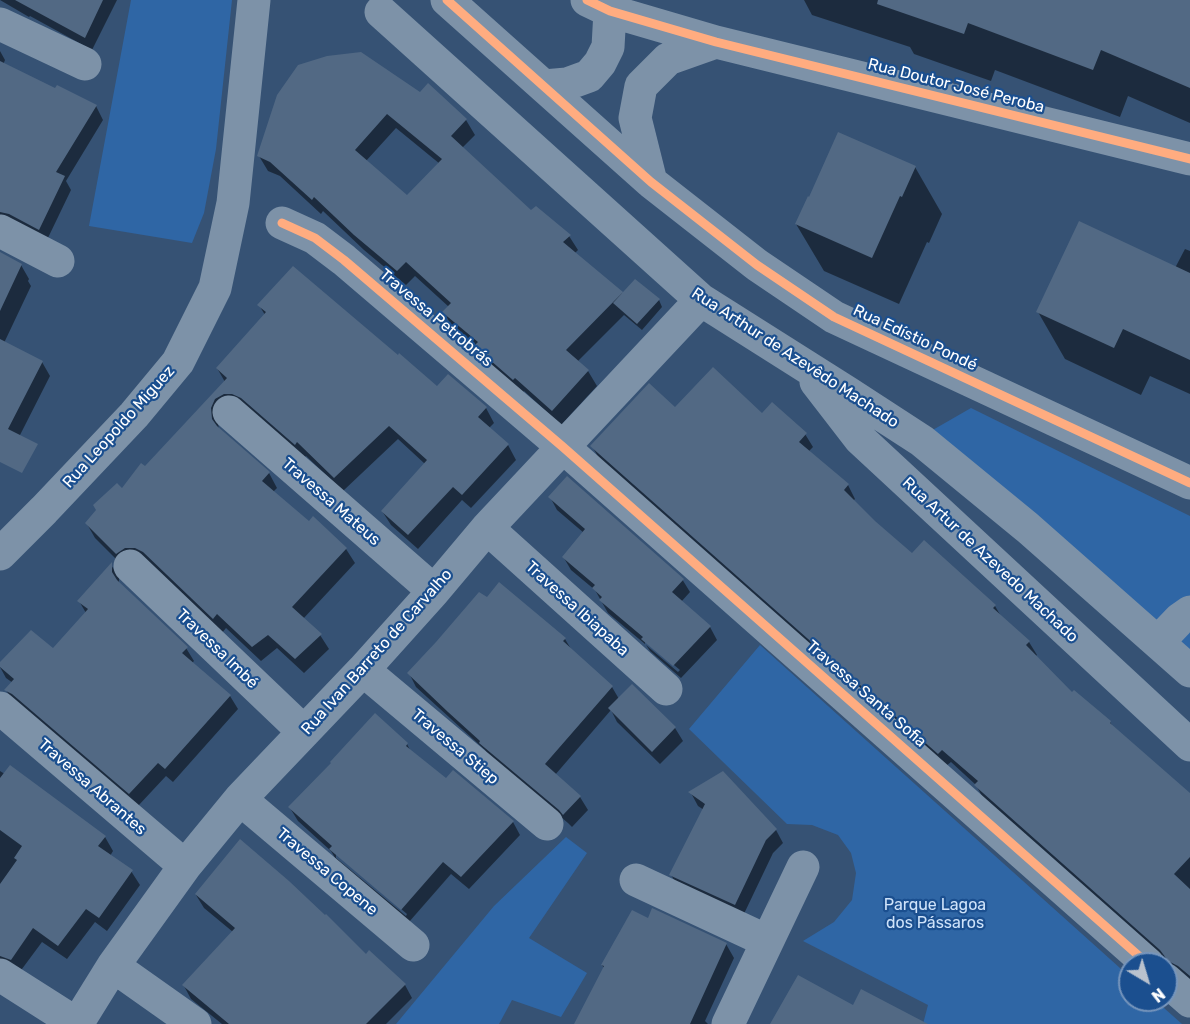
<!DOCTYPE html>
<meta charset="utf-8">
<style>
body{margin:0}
#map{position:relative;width:1190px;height:1024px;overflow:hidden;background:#365274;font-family:Rubik,sans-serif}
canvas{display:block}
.north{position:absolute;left:1118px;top:952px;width:60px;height:60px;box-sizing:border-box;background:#1b4f8f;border:2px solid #7695bc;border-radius:50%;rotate:142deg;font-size:16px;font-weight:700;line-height:24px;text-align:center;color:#fff}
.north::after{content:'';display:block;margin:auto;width:21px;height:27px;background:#b9c2ce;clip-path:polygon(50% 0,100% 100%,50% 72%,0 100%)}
</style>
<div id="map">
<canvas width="1190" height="1024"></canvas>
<div class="north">N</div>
</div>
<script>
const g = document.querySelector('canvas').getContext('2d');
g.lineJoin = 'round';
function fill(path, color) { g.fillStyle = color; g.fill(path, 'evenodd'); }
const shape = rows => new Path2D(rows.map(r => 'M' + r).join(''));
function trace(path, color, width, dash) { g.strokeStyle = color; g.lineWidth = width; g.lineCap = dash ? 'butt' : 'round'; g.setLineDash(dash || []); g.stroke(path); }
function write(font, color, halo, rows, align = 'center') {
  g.font = font + ' Rubik,sans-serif'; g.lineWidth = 4.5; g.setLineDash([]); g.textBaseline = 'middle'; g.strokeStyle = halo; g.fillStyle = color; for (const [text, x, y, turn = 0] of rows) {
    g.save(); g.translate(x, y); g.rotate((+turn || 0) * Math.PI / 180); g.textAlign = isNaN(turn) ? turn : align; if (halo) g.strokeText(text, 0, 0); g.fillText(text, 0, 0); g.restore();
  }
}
fill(shape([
 [131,0,232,0,216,149,204,213,192,243,89,226],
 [971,408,1190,516,1190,659,931,431],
 [760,645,1130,977,1130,1000,1155,1000,1182,1024,923,1024,928,1005,803,941,834,922,852,900,856,873,851,853,838,835,812,825,787,824,689,729],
 [566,837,587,853,529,938,587,973,561,1017,512,1000,499,1024,396,1024,494,906]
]), '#2f66a5');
fill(shape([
 [0,0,117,0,92,50,30,16,29,17],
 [804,0,1190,0,1190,123,1128,96,1120,117,995,70,991,81,914,54,910,47,812,15],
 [0,51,5,60,3,65,56,90,96,106,103,120,66,181,71,190,46,242,0,224],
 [428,85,466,120,475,135,462,148,531,212,569,236,578,250,574,254,623,294,635,281,659,300,662,307,642,330,624,315,577,362,588,371,597,386,561,425,524,391,522,394,484,361,476,346,452,327,444,312,449,307,415,276,406,285,364,250,323,211,321,214,280,176,268,171,259,156,420,93],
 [396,128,440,164,408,197,366,161],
 [915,167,942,214,929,243,927,242,899,304,824,271,796,224],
 [1185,249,1190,251,1190,394,1150,376,1141,395,1065,359,1038,312,1175,268],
 [0,254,21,265,29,279,28,281,31,286,4,343,42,362,50,376,18,439,0,430],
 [259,305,437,388,486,408,494,423,489,428,508,445,516,460,471,508,462,500,418,549,391,525,382,511,425,464,398,439,343,491,306,456,304,458,218,423,219,430,269,473,277,488,273,492,309,523,346,549,355,563,303,619,320,635,329,649,304,673,277,648,261,661,226,628,222,633,125,568,95,538,87,524,145,468,225,382,217,368,265,315],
 [675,409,762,415,805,434,813,447,808,452,848,485,855,499,853,501,874,522,912,555,995,606,1002,618,1029,642,1037,655,1035,657,1072,694,1110,722,1113,727,1190,798,1190,981,1175,975,1168,961,983,798,976,785,951,762,946,766,600,460,592,446],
 [550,497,682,579,690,592,681,602,710,627,717,640,681,678,650,651,646,645,678,672,680,670,645,641,645,644,608,613,595,590,571,570,564,558,584,533,557,510],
 [111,565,119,577,119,583,186,648,194,661,192,663,230,696,238,709,173,782,166,776,138,806,14,703,6,690,13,683,6,678,0,667,0,664,53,650,86,613,79,601],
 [565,639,571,649,612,687,619,699,632,686,675,728,683,741,660,764,617,722,611,710,555,775,580,797,588,810,572,827,568,823,488,756,485,750,416,687,409,673],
 [407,744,411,752,446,781,513,822,520,835,469,889,451,874,409,922,338,863,331,851,298,821,290,808],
 [336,854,407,914,406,916,336,858],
 [0,771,105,837,113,851,110,856,131,871,140,885,107,931,95,922,67,959,42,942,19,973,0,962],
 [691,793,776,830,783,843,773,853,742,918,679,888,671,875,704,810,698,806],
 [196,895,366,956,405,985,412,998,386,1024,222,1024,191,999,184,986,233,932,204,908],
 [648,920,726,944,734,958,705,1021,708,1024,576,1024,604,968,602,965]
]), '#0007');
fill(shape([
 [15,0,103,0,85,38],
 [878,0,1190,0,1190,88,1101,50,1093,70,968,23,964,34,877,4],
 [361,52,420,92,428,83,467,119,451,136,531,210,536,206,571,235,563,242,623,292,566,350,589,370,552,411,515,378,513,380,474,346,478,342,442,312,451,303,406,262,397,271,354,235,314,197,312,200,270,162,257,156,277,95,298,65,327,56],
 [387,114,442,159,407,195,355,150],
 [0,61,55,88,57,85,97,105,56,172,65,176,39,230,9,214,0,212],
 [838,132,916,166,902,197,900,196,872,258,795,224,808,196,809,197],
 [1079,221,1190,273,1190,360,1123,329,1114,348,1036,312],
 [0,252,22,264,0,311],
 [293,266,398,355,399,353,437,386,448,374,487,407,478,417,509,444,462,495,453,487,408,535,381,511,427,460,389,426,334,478,297,442,295,445,241,398,232,394,224,394,215,399,211,408,212,419,217,426,270,472,262,481,309,521,313,516,347,548,292,607,322,634,295,659,268,635,252,647,217,614,213,619,143,552,135,548,125,548,116,554,85,523,96,510,93,505,117,483,122,488,141,463,145,466,227,378,216,368,266,312,257,305],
 [635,279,660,299,637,324,613,303],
 [0,339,43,361,8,429,38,444,22,473,0,462],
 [713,367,762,413,772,402,807,433,799,442,849,484,844,490,875,521,912,553,924,540,996,605,993,608,1030,641,1026,645,1072,692,1074,690,1111,721,1110,723,1190,793,1190,857,1174,874,1190,889,1190,976,1178,966,1170,962,1166,962,1166,958,1160,950,974,785,978,781,942,750,938,754,590,446,649,383,675,407],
 [567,476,684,579,672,592,711,626,673,666,641,639,643,637,599,600,602,597,592,588,595,585,562,557,585,529,548,497],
 [112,562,112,572,117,580,188,647,182,653,231,695,165,769,158,763,129,794,12,694,4,690,14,679,0,667,0,662,31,630,53,648,88,609,77,601],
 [499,582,566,638,563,641,613,686,545,764,581,796,563,815,559,810,479,743,480,741,448,712,407,673,436,642,479,592,487,597],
 [632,684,676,727,652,752,608,708],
 [375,713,408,743,406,746,446,778,453,770,514,821,461,877,443,862,401,910,329,849,332,846,288,807,331,763,330,762],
 [10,765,106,836,98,846,133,870,99,918,86,909,58,946,33,928,11,960,0,956,0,884,17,860,14,858,22,846,0,830,0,778],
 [723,771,777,829,766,840,735,905,669,875,705,804,688,792],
 [240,839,289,881,325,915,326,914,366,954,369,950,406,984,366,1024,229,1024,182,985,235,928,195,894],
 [652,908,727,943,690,1024,574,1024,604,966,601,965,632,910,648,918],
 [798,975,853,1005,861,989,928,1024,770,1024]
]), '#526984');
trace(shape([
 [447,0,651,182,757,265,834,317,1190,483],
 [587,0,610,11,716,42,1190,159],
 [381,12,701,300,848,393,922,441,1028,528,1190,671],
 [0,24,85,64],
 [544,86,567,84,589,76,600,63,608,47,610,11],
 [651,182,635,118,641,86,668,59,716,42],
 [282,223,315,238,344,260,563,447,1148,964],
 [0,231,58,261],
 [816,382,860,439,1190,745],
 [229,412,434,591],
 [487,528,666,689],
 [0,554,44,510,134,415,178,362,215,288,233,203,254,0],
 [130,566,304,732],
 [1158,642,1180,619,1190,612],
 [363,670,547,824],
 [0,708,185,866],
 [240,799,413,945],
 [636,880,767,941],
 [113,966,195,1024],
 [0,975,77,1024,113,966,185,866,240,799,363,670,434,591,487,528,701,300],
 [1166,980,1190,1001],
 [728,1024,803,867]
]), '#7d92a8', 33);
trace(shape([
 [447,0,651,182,757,265,834,317,1190,483],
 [587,0,610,11,716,42,1190,159],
 [282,223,315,238,344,260,563,447,1148,964]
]), '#ffac80', 9);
write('16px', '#fff', '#1b4f8f', [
 ["Rua Doutor José Peroba",956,86,14],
 ["Travessa Petrobrás",436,318,40],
 ["Rua Edístio Pondé",915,338,25],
 ["Rua Arthur de Azevêdo Machado",795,358,33],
 ["Rua Leopoldo Miguez",119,427,-48],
 ["Travessa Mateus",331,502,41],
 ["Rua Artur de Azevedo Machado",990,560,43],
 ["Travessa Ibiapaba",577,609,42],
 ["Travessa Imbé",217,649,44],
 ["Rua Ivan Barreto de Carvalho",377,652,-48],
 ["Travessa Santa Sofia",866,694,41],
 ["Travessa Stiep",455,747,40],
 ["Travessa Abrantes",92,787,41],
 ["Travessa Copene",327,872,40]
]);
write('16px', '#cfe3fa', '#1b4f8f', [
 ["Parque Lagoa",935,905],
 ["dos Pássaros",935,923]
]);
</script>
